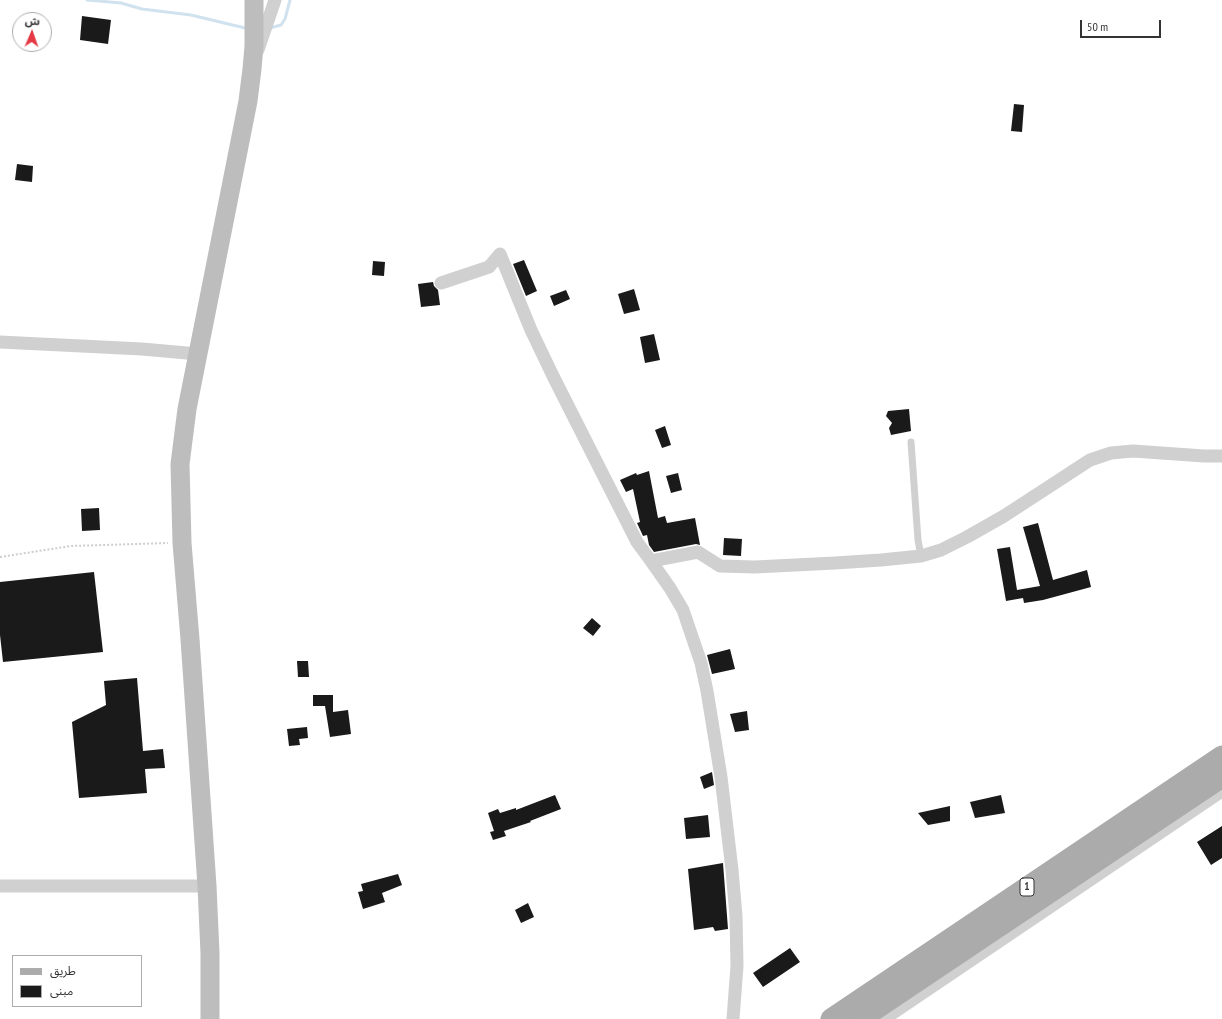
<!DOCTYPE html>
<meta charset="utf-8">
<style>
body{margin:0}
#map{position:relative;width:1222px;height:1019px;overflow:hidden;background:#fff;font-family:"PT Sans Narrow","Noto Sans Arabic",sans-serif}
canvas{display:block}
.legend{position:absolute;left:12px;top:955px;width:130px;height:52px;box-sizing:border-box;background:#fff;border:1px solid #adadad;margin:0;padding:5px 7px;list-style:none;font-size:12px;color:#333}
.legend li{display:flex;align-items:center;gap:8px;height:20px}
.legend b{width:20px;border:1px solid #adadad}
.north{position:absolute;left:12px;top:12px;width:40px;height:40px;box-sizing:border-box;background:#fff;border:1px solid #adadad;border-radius:50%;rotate:2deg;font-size:11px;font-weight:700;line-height:16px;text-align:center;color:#333}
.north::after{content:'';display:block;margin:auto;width:14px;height:18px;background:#e63946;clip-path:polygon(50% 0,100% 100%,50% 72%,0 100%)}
.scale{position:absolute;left:1080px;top:20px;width:81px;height:18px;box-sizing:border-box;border:2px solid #333;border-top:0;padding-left:5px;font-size:12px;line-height:14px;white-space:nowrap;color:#333;-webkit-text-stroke:3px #fff;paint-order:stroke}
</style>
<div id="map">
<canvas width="1222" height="1019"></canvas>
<ul class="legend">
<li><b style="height:5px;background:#ababab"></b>طريق</li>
<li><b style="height:11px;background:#1a1a1a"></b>مبنى</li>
</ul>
<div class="north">ش</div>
<div class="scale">50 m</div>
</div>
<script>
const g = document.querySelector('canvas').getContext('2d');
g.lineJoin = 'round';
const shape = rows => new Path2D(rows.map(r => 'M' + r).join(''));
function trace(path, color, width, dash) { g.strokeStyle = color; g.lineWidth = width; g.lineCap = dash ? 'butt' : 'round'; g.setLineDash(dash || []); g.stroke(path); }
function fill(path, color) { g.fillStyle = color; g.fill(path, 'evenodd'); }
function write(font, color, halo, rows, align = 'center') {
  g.font = font + ' "PT Sans Narrow",sans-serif'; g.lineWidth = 4; g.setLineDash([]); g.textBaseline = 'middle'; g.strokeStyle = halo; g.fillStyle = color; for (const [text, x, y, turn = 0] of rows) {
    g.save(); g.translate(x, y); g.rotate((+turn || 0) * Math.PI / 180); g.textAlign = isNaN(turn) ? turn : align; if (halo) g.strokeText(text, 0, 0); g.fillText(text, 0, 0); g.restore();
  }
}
trace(shape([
 [87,0,121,3,142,9,191,15,245,28],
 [270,28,281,25,285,19,290,0]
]), '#cfe2ee', 3);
fill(shape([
 [82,16,111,20,108,44,80,40],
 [1014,104,1024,105,1022,132,1011,131],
 [17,164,33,166,32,182,15,180],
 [524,260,537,291,526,296,513,264],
 [373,261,385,262,384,276,372,275],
 [433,282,434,286,438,290,440,305,421,307,418,284],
 [634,289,640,310,624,314,618,294],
 [566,290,570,299,554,306,550,296],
 [654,334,660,360,645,363,640,337],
 [909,409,911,431,891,435,889,428,892,423,886,416,888,411],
 [665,426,671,445,662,448,655,430],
 [649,471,658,518,665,516,667,523,695,518,700,545,696,544,654,552,649,545,647,535,643,536,637,523,640,522,633,489,626,492,620,480,636,473,637,475],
 [678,473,682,490,671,493,666,476],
 [99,508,100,530,82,531,81,509],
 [1038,523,1053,580,1087,570,1091,587,1043,600,1024,603,1023,598,1006,601,997,549,1010,547,1017,590,1040,586,1023,527],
 [724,538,742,539,741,556,723,555],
 [94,572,103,652,3,662,0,635,0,582],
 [592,618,601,626,593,636,583,628],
 [730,649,735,669,712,674,707,655],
 [297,661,308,661,309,677,298,677],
 [137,678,143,751,163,749,165,768,145,769,147,793,79,798,72,722,106,705,104,681],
 [313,695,333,695,333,712,348,710,351,734,330,737,325,706,313,706],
 [747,711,749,730,735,732,730,714],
 [307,727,308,738,299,739,300,745,289,746,287,729],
 [712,772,714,785,704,789,700,777],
 [555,795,561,809,530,821,531,822,504,831,506,836,493,840,490,832,494,831,488,813,498,809,500,813,516,808,516,810],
 [1001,795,1005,813,975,818,970,802],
 [950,806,950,821,928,825,918,813],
 [708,815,710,837,686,839,684,818],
 [1222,826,1222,858,1211,865,1197,842],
 [723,863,728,929,715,931,713,927,694,930,688,869],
 [398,874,402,885,382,893,385,902,363,909,358,892,363,891,361,884],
 [528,903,534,917,521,923,515,910],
 [790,948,800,962,763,987,753,973]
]), '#1a1a1a');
trace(shape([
 [0,557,71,546,168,543]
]), '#cdcdcd', 2, [2, 2]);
trace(shape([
 [911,442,918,540,921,556]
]), '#d0d0d0', 7);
trace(shape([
 [258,50,275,0],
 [441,283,489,267,500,254,531,330,553,376,637,542,651,561,698,552,720,566,755,567,835,563,881,560,921,556,941,550,967,537,1004,516,1090,460,1111,453,1133,451,1204,456,1222,456],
 [0,342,142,349,198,354],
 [651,561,670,588,683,610,701,663,707,691,721,777,732,870,736,916,737,966,733,1019],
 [0,886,207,886],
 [884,1019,1222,791]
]), '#d0d0d0', 13);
trace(shape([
 [210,1019,210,953,207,886,190,639,182,543,180,464,187,409,248,101,252,69,254,46,254,0]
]), '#bdbdbd', 19);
trace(shape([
 [831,1019,1222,756],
 [861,1019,1222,777]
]), '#ababab', 21);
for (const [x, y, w] of [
 [1027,887,14]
]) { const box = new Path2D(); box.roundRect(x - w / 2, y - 9, w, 18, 3); g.fillStyle = '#fff'; g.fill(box); trace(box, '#333', 1); }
write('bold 11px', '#333', null, [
 ["1",1027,887]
]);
</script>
